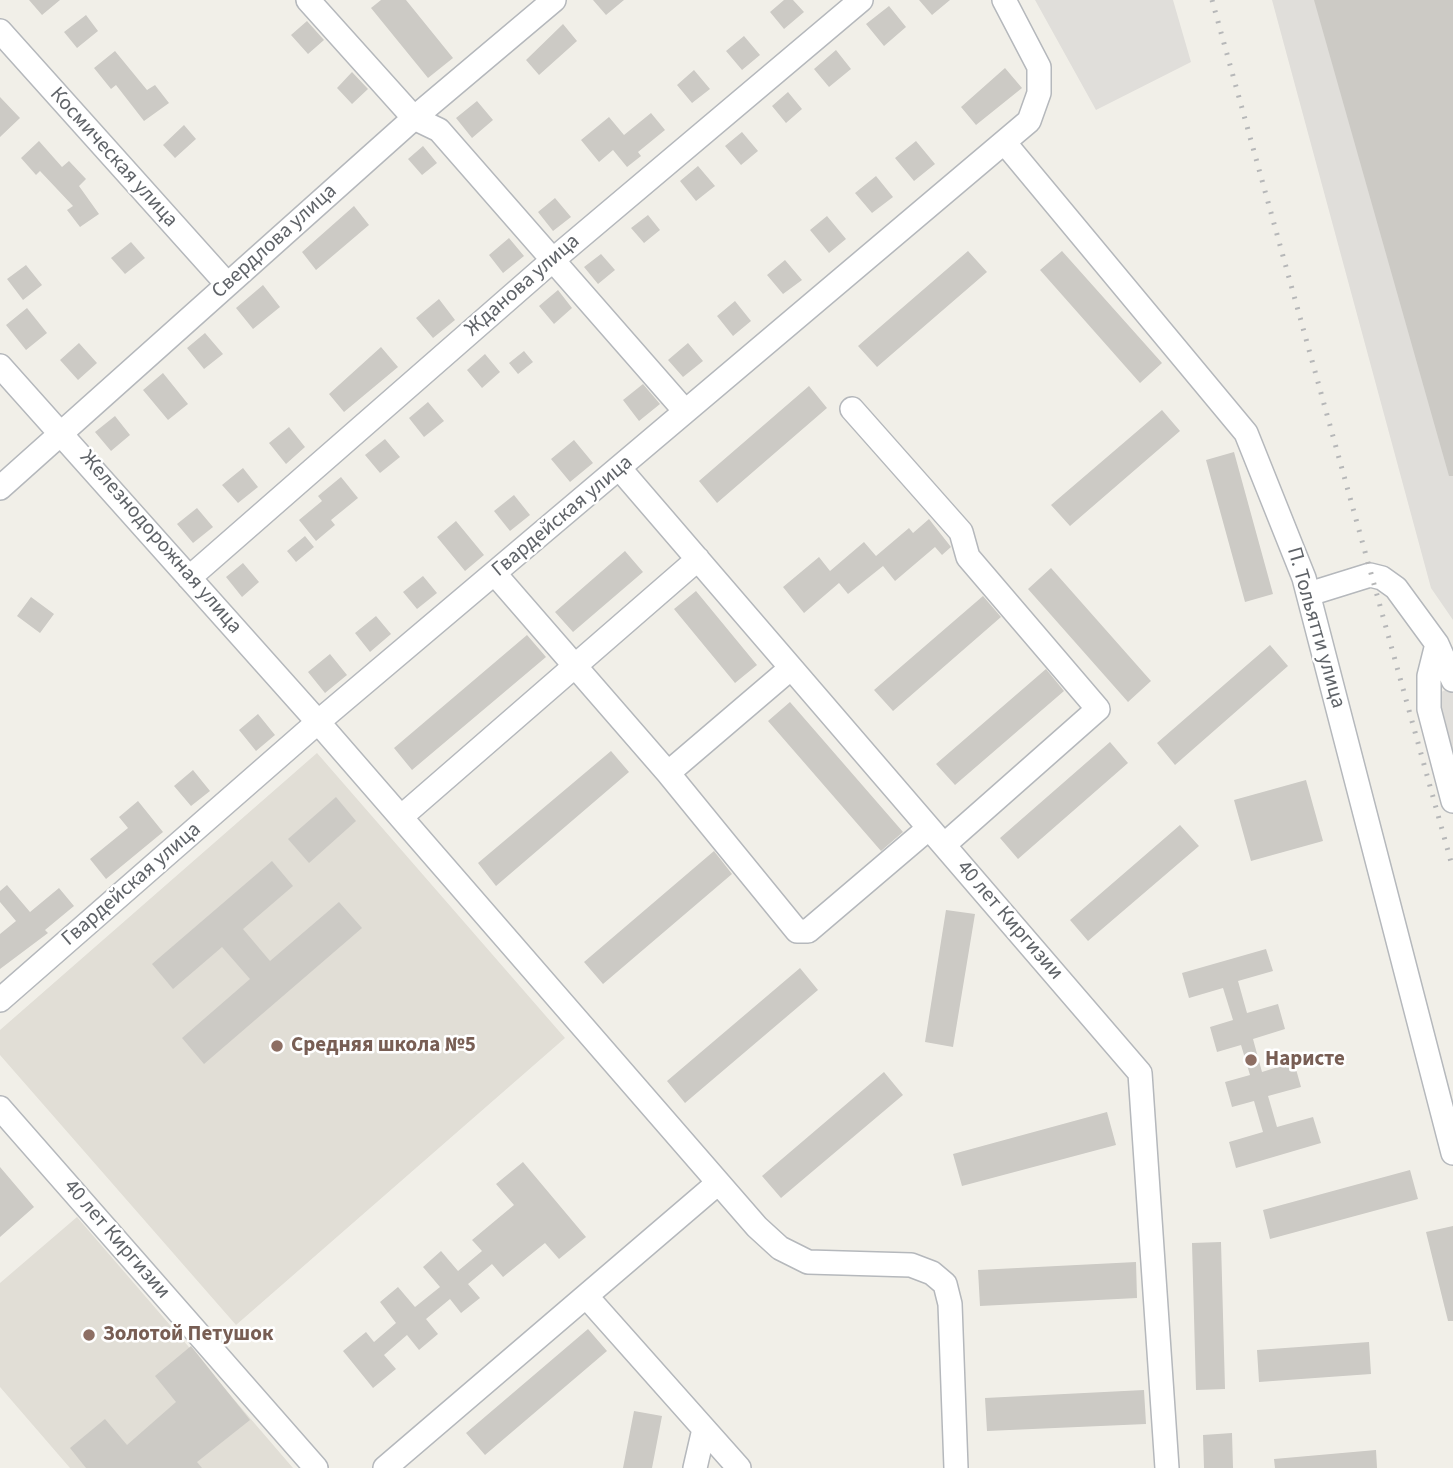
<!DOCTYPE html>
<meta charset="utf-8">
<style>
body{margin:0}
canvas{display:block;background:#f1efe8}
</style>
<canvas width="1453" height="1468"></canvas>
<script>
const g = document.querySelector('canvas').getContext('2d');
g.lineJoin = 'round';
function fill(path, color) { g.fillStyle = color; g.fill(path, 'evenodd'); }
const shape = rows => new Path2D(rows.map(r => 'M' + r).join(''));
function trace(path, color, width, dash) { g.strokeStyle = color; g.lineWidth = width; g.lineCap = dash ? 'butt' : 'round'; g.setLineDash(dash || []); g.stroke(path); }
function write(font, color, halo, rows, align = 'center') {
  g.font = font + ' "Source Sans 3",sans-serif'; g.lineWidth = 5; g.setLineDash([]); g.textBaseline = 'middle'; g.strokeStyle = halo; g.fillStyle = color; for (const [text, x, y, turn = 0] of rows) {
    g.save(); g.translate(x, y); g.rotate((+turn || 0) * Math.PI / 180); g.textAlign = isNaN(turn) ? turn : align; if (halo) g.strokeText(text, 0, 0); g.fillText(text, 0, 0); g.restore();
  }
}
fill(shape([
 [1035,0,1173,0,1191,62,1096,110],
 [1272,0,1453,0,1453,620,1431,588],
 [1453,686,1453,808,1420,703]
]), '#e0deda');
fill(shape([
 [317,753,565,1038,236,1325,0,1055,0,1030],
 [77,1217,293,1468,70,1468,0,1387,0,1283]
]), '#e1ded6');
fill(shape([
 [29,0,60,0,42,15],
 [381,0,406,0,453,58,428,78,371,8],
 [593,0,624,0,606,15],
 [784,0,793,0,804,12,784,29,770,12],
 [919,0,950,0,932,15],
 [1314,0,1453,0,1453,476,1449,476],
 [889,6,906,27,884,46,866,24],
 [86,15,98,31,77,48,64,32],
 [307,21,324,40,308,54,291,35],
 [563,24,577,41,539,75,526,60],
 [744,36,760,55,742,70,726,51],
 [836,50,851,69,829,87,814,69],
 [115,51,147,90,155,85,169,103,144,121,116,85,111,89,94,68],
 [1005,68,1022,88,976,125,961,107],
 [694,70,710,89,692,103,677,85],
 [352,72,368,89,352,104,337,88],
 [788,92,802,109,786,123,772,106],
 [0,97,20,118,0,137],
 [477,101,493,120,472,138,456,118],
 [651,113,665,130,638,152,641,156,627,167,613,150,599,162,581,140,609,117,624,135],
 [184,125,196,139,175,158,163,145],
 [742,132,758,151,741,165,725,146],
 [39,141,62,167,69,161,86,179,79,186,99,214,80,227,67,210,73,206,40,171,36,175,21,158],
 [916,141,935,164,914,181,895,158],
 [423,146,437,163,422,175,408,159],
 [698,166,715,186,696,201,680,181],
 [876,176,893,197,872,213,855,193],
 [555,198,571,217,553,231,538,212],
 [354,206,369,225,316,270,302,252],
 [648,215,660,230,644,243,631,228],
 [827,216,846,239,829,253,810,230],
 [509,238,524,256,503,273,489,255],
 [131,242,145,258,125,274,111,258],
 [968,251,987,272,877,367,858,346],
 [1062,251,1162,363,1140,383,1040,270],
 [601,254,615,270,598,284,584,267],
 [785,260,802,280,783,294,767,275],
 [26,265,42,285,23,300,7,279],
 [263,285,280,307,253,329,236,308],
 [558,290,572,308,554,324,539,306],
 [439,299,455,320,433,338,416,318],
 [735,301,751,321,733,336,717,316],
 [27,308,47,333,26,350,6,325],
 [205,333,223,354,204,369,187,348],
 [79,343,97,363,78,380,60,360],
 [688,343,703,361,683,377,668,360],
 [381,347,398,367,344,412,329,394],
 [524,351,533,362,518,374,509,363],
 [485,354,500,372,482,388,467,370],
 [163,373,188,404,168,420,143,390],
 [643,384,660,404,639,421,623,400],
 [809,386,827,408,717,503,699,481],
 [428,402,444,421,424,437,409,418],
 [1162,410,1180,431,1070,526,1051,505],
 [115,416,130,435,111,451,95,432],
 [289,427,305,447,286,464,269,443],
 [385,439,400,457,380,473,365,455],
 [574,440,593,463,570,482,551,459],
 [1234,452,1273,594,1245,602,1206,460],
 [243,468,258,487,238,503,222,485],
 [341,477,358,498,331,520,335,525,316,541,299,520,322,501,318,496],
 [514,495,530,515,510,531,494,511],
 [197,508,213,527,193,543,177,524],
 [929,519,951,547,942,555,935,547,895,581,883,566,848,594,839,583,804,613,783,587,819,557,830,571,864,542,876,556,909,528,913,533],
 [456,521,484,555,465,571,437,537],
 [305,536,314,547,296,562,287,551],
 [625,551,643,572,573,632,555,612],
 [243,563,259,582,242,597,226,577],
 [1051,568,1151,681,1128,702,1028,589],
 [423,576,437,593,417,609,403,592],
 [696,591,757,665,735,683,674,609],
 [983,596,1001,617,893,711,874,690],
 [31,597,54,614,40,633,17,616],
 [376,616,391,634,370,652,355,633],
 [527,635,546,657,412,770,394,748],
 [1270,645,1288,666,1175,765,1157,743],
 [330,654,347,675,325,693,308,672],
 [1046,669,1064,691,955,785,936,764],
 [790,702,903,832,881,851,768,721],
 [258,714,275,735,256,751,239,730],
 [1110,742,1128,763,1018,859,1000,838],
 [611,751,629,772,496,886,478,863],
 [193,770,210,791,191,806,174,786],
 [1306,780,1323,841,1251,861,1234,800],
 [336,797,356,821,309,863,288,839],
 [138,801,163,832,106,879,90,859,128,828,119,817],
 [1180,825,1199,846,1088,941,1070,920],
 [714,851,732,874,603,984,584,962],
 [272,861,293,886,243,929,270,961,339,902,362,928,204,1064,182,1038,250,979,222,947,173,989,152,964],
 [7,885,30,912,59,888,74,906,45,930,48,933,0,969,0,934,16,921,0,902,0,891],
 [946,910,975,914,953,1047,925,1042],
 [1266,949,1273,971,1238,981,1247,1013,1278,1004,1285,1029,1253,1039,1262,1072,1294,1062,1301,1087,1268,1096,1277,1127,1313,1117,1321,1143,1236,1168,1229,1142,1263,1132,1254,1101,1232,1107,1225,1082,1250,1075,1241,1045,1217,1052,1210,1027,1233,1020,1223,988,1189,998,1182,973],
 [800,968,818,990,685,1103,667,1081],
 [884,1072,903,1095,781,1198,762,1176],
 [1107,1112,1116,1145,962,1186,953,1154],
 [523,1162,586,1237,559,1259,545,1243,503,1277,492,1264,468,1284,480,1298,461,1313,450,1299,426,1319,438,1334,419,1350,407,1335,384,1355,396,1369,373,1388,343,1351,366,1332,374,1342,396,1323,380,1302,398,1287,415,1307,440,1287,423,1267,441,1251,458,1271,482,1251,472,1240,514,1205,496,1184],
 [0,1167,34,1207,0,1237],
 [1410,1170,1418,1199,1270,1239,1263,1210],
 [1453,1226,1453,1321,1448,1321,1426,1232],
 [1221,1242,1225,1389,1196,1390,1192,1243],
 [1136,1262,1137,1298,980,1306,978,1270],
 [588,1329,607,1351,485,1455,466,1433],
 [1369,1342,1371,1374,1259,1382,1257,1350],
 [191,1346,250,1420,197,1462,202,1468,86,1468,70,1448,105,1419,127,1445,176,1402,155,1376],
 [1144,1390,1146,1424,987,1431,985,1398],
 [634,1411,662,1416,652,1468,623,1468],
 [1232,1433,1233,1468,1204,1468,1203,1435],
 [1376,1450,1377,1468,1275,1468,1274,1459]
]), '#cccac5');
const minor = shape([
 [308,0,414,118,439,130,685,411],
 [0,31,227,284],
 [1004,142,1246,433,1304,578,1453,1153],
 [0,366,318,722,757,1227,780,1248,808,1262,911,1265,932,1273,945,1284,950,1304,956,1468],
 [852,409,961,532,968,557,1098,709,944,845],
 [620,469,1140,1073,1167,1468],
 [0,488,414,118,554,0],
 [495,574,668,773,797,931,808,931,929,828],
 [189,578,554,259,861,0],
 [1309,594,1370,575,1382,578,1396,588,1437,644,1453,680],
 [1437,644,1429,676,1429,709,1453,801],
 [668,773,791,668],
 [401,817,698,559],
 [0,1000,318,722,1029,121,1039,93,1039,67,1004,0],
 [0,1108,316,1468],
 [586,1296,739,1468],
 [385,1468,718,1183],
 [695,1468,704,1429]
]);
trace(minor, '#b5b8bc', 26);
trace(minor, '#fff', 23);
trace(shape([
 [1212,0,1453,869]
]), '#b6b7b8', 5, [2, 9]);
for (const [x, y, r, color] of [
 [277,1046,7,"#8d6e63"],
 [1251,1060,7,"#8d6e63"],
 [89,1335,7,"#8d6e63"]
]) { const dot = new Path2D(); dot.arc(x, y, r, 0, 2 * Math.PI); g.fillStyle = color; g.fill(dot); trace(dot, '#fff', 2.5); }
write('21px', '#5f6368', '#fff', [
 ["Космическая улица",113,158,48],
 ["Свердлова улица",275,242,-42],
 ["Жданова улица",523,286,-41],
 ["Гвардейская улица",563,517,-40],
 ["Железнодорожная улица",160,543,49],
 ["П. Тольятти улица",1315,628,74],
 ["Гвардейская улица",132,885,-41],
 ["40 лет Киргизии",1009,921,49],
 ["40 лет Киргизии",116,1240,49]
]);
write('bold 21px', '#785e54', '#fff', [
 ["Средняя школа №5",291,1046],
 ["Наристе",1265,1060],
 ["Золотой Петушок",103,1335]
], 'left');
</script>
